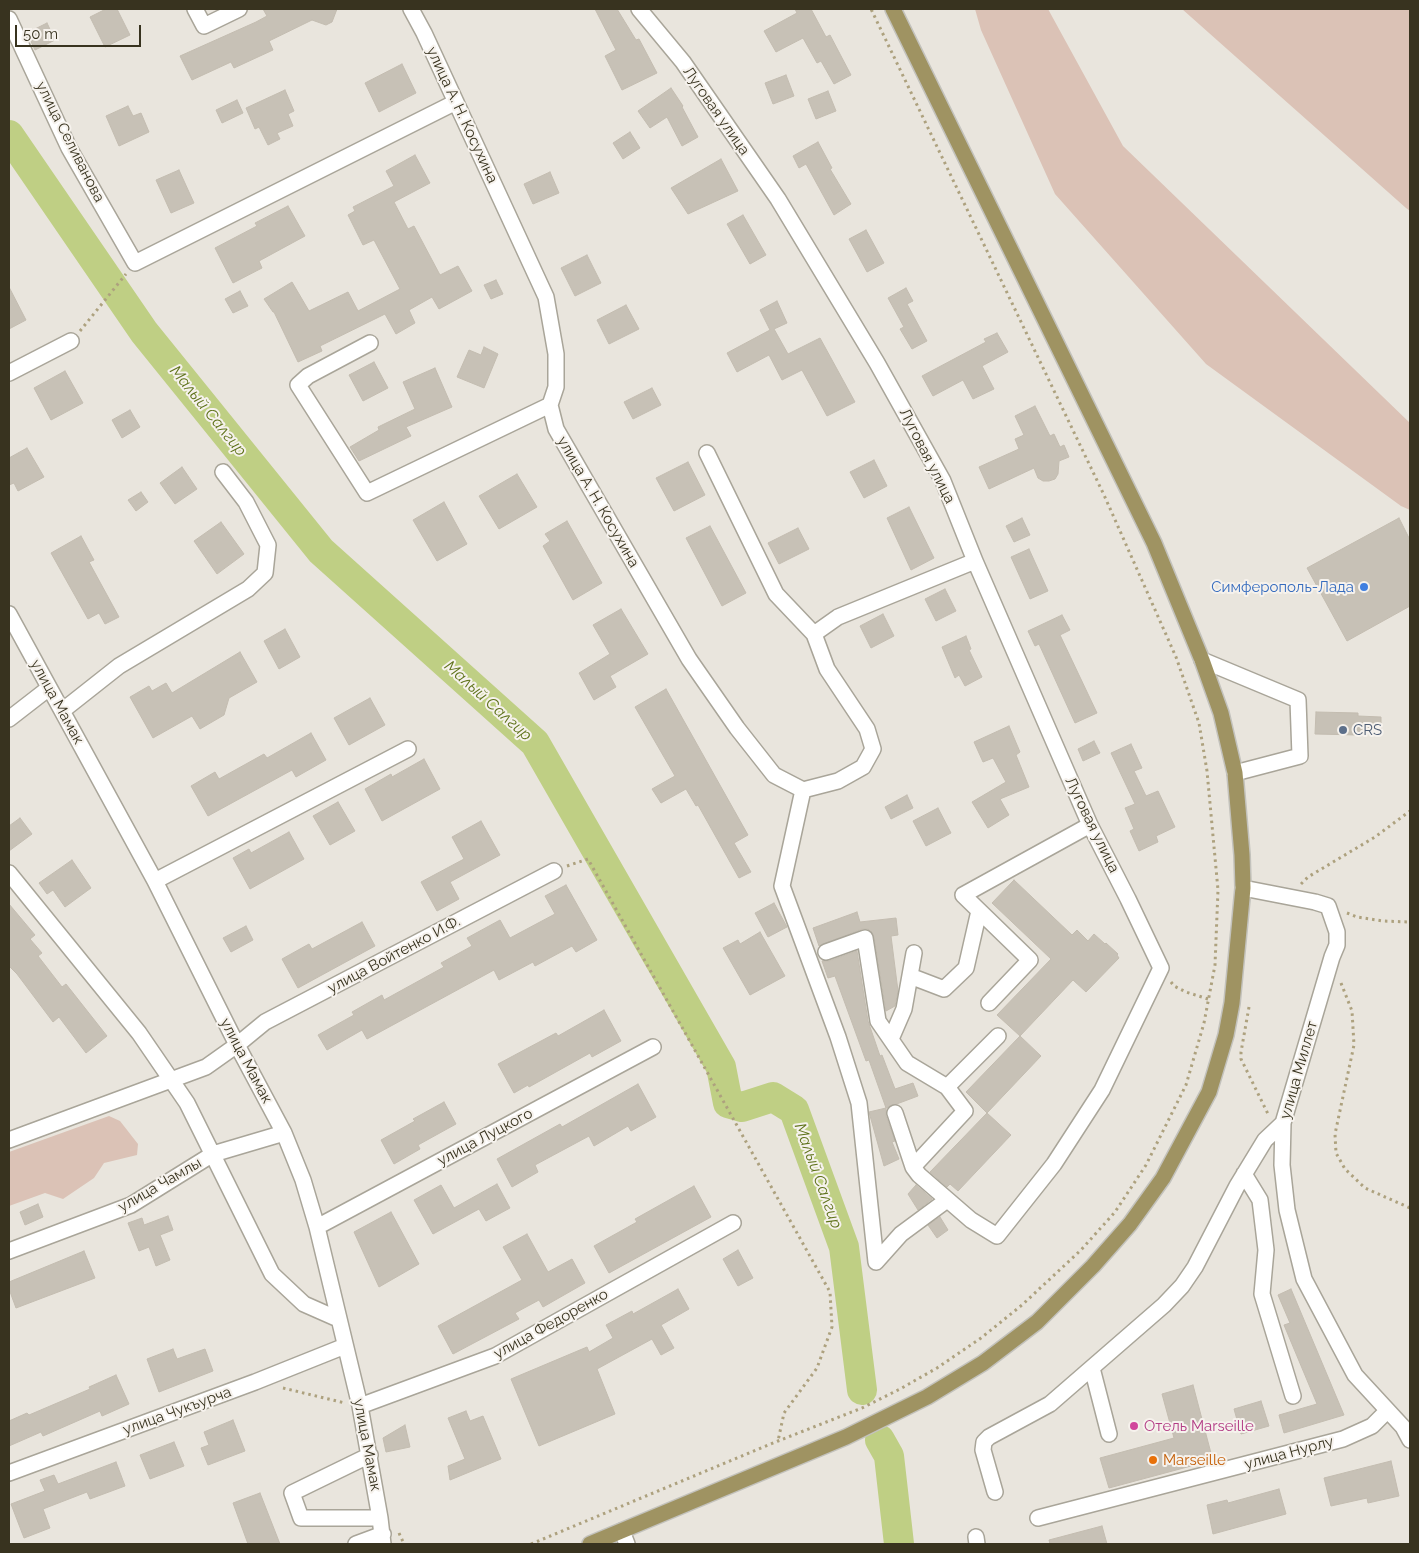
<!DOCTYPE html>
<meta charset="utf-8">
<style>
body{margin:0}
#map{position:relative;width:1419px;height:1553px;overflow:hidden;background:#e9e5dd;font-family:Raleway,sans-serif}
canvas{display:block}
.frame{position:absolute;inset:0;border:10px solid #38331f;pointer-events:none}
.scale{position:absolute;left:15px;top:25px;width:126px;height:22px;box-sizing:border-box;border:2px solid #38331f;border-top:0;padding-left:6px;font-size:15px;line-height:18px;white-space:nowrap;color:#38331f;-webkit-text-stroke:4px #f6f2ed;paint-order:stroke}
</style>
<div id="map">
<canvas width="1419" height="1553"></canvas>
<div class="frame"></div>
<div class="scale">50 m</div>
</div>
<script>
const g = document.querySelector('canvas').getContext('2d');
g.lineJoin = 'round';
function fill(path, color) { g.fillStyle = color; g.fill(path, 'evenodd'); }
const shape = rows => new Path2D(rows.map(r => 'M' + r).join(''));
function trace(path, color, width, dash) { g.strokeStyle = color; g.lineWidth = width; g.lineCap = dash ? 'butt' : 'round'; g.setLineDash(dash || []); g.stroke(path); }
function write(font, color, halo, rows, align = 'center') {
  g.font = font + ' Raleway,sans-serif'; g.lineWidth = 4; g.setLineDash([]); g.textBaseline = 'middle'; g.strokeStyle = halo; g.fillStyle = color; for (const [text, x, y, turn = 0] of rows) {
    g.save(); g.translate(x, y); g.rotate((+turn || 0) * Math.PI / 180); g.textAlign = isNaN(turn) ? turn : align; if (halo) g.strokeText(text, 0, 0); g.fillText(text, 0, 0); g.restore();
  }
}
fill(shape([
 [975,9,1048,9,1123,146,1410,423,1410,510,1401,506,1206,364,1055,194,981,30],
 [1182,9,1410,9,1410,211,1406,208],
 [109,1116,120,1121,138,1144,137,1155,104,1163,94,1178,63,1199,45,1193,9,1206,9,1152]
]), '#dbc2b6');
trace(shape([
 [9,135,144,332,321,551,535,743,721,1067,728,1103,742,1107,773,1097,794,1110,844,1247,862,1390],
 [880,1440,889,1456,899,1544]
]), '#bfcf84', 30);
const building = shape([
 [106,9,117,9,130,35,105,47,90,17,106,9],
 [263,9,337,9,332,22,326,25,312,20,269,41,273,50,234,68,231,62,192,80,180,56,256,22,267,16,263,9],
 [595,9,617,9,636,40,639,39,657,73,622,90,605,56,616,50,595,9],
 [795,9,811,9,826,37,830,35,851,75,834,84,821,61,817,63,803,38,776,52,764,31,797,13,795,9],
 [47,23,55,40,35,50,27,33,47,23],
 [402,64,416,93,379,112,365,83,402,64],
 [786,75,794,96,773,104,765,83,786,75],
 [671,88,683,106,682,107,698,137,682,146,667,117,650,128,638,111,671,88],
 [285,90,294,111,288,114,293,126,277,133,280,139,268,145,259,127,255,129,246,108,285,90],
 [828,91,836,111,816,119,808,99,828,91],
 [237,100,243,113,222,123,216,110,237,100],
 [128,106,133,116,141,113,149,132,119,146,106,116,128,106],
 [630,132,640,148,623,159,613,143,630,132],
 [818,142,832,168,830,169,851,204,834,215,806,164,799,168,793,156,818,142],
 [415,155,430,183,394,202,408,229,414,226,440,275,458,266,472,291,439,309,432,297,409,310,415,323,396,334,385,314,320,346,322,351,298,362,274,312,273,312,264,299,292,282,309,311,348,292,358,311,400,289,374,240,363,245,348,215,355,211,353,207,394,186,386,171,415,155],
 [721,159,738,191,688,214,671,188,721,159],
 [179,170,194,203,171,213,156,180,179,170],
 [550,172,559,193,533,204,524,184,550,172],
 [288,206,305,236,259,261,262,268,233,283,215,248,257,226,255,223,288,206],
 [743,215,766,255,750,264,727,224,743,215],
 [866,230,884,263,867,272,849,239,866,230],
 [587,255,601,283,575,296,561,268,587,255],
 [496,280,503,294,491,299,484,285,496,280],
 [9,287,26,320,9,329,9,287],
 [906,288,913,301,907,304,927,341,912,349,900,329,904,327,888,298,906,288],
 [240,291,248,306,233,313,225,299,240,291],
 [777,301,787,323,774,329,788,354,820,338,855,402,827,416,802,370,782,380,769,355,737,372,727,353,770,330,760,310,777,301],
 [626,305,639,329,609,344,597,320,626,305],
 [997,333,1008,352,982,366,994,389,973,399,963,380,933,396,922,376,986,342,984,339,997,333],
 [484,347,498,354,484,388,457,377,469,350,481,355,484,347],
 [374,362,388,388,363,401,349,375,374,362],
 [435,368,452,407,406,427,411,436,359,461,350,447,379,430,378,427,415,409,403,382,435,368],
 [65,371,83,403,51,420,34,388,65,371],
 [652,388,661,405,633,419,624,402,652,388],
 [1035,406,1050,436,1054,434,1060,447,1064,445,1069,457,1059,461,1058,474,1055,479,1049,481,1043,481,1038,478,1034,468,989,489,979,467,1019,449,1015,439,1024,435,1015,416,1035,406],
 [130,410,140,427,122,438,112,420,130,410],
 [27,448,44,477,18,491,14,483,9,485,9,458,27,448],
 [874,460,887,486,864,498,850,472,874,460],
 [688,462,705,495,674,511,656,478,688,462],
 [182,467,197,489,175,504,160,483,182,467],
 [517,474,537,507,499,529,479,496,517,474],
 [141,492,148,502,136,511,128,500,141,492],
 [444,502,467,544,437,561,413,520,444,502],
 [909,507,934,558,911,570,887,518,909,507],
 [1022,518,1030,535,1014,542,1006,526,1022,518],
 [1399,518,1410,540,1410,606,1347,641,1307,568,1399,518],
 [567,521,602,583,573,600,543,546,550,541,545,534,567,521],
 [221,522,244,554,217,574,194,541,221,522],
 [710,526,746,593,722,606,686,538,710,526],
 [798,528,809,549,779,564,768,543,798,528],
 [81,536,94,560,89,562,119,617,105,624,99,613,88,619,51,553,81,536],
 [1029,549,1048,591,1030,599,1011,557,1029,549],
 [945,589,956,611,936,621,925,599,945,589],
 [621,609,648,654,610,676,616,687,594,700,579,673,610,654,593,625,621,609],
 [883,614,894,636,871,648,860,626,883,614],
 [1062,615,1070,630,1060,635,1097,713,1075,723,1039,644,1035,646,1028,631,1062,615],
 [285,629,300,657,279,669,264,641,285,629],
 [966,636,971,649,969,650,982,677,965,686,959,675,955,678,942,647,966,636],
 [240,652,257,682,229,698,224,715,200,729,192,716,153,738,130,697,149,686,152,691,166,683,172,693,240,652],
 [666,689,748,835,734,843,751,872,739,878,698,805,696,806,686,789,661,803,652,789,675,776,635,707,666,689],
 [370,698,385,725,349,745,334,718,370,698],
 [1316,712,1358,713,1358,716,1381,717,1381,733,1358,732,1358,735,1315,734,1316,712],
 [1009,726,1020,752,1016,755,1029,787,1000,799,1009,815,988,828,972,802,1006,782,993,758,983,762,974,742,1009,726],
 [311,733,326,760,296,777,292,770,208,816,191,786,215,772,219,779,264,754,267,758,311,733],
 [1094,741,1100,753,1083,761,1078,749,1094,741],
 [1131,744,1142,768,1134,771,1146,796,1158,791,1175,827,1156,836,1158,842,1139,851,1130,831,1134,829,1125,808,1135,804,1111,753,1131,744],
 [424,759,440,789,382,821,365,789,391,774,392,777,424,759],
 [907,795,913,808,891,819,885,807,907,795],
 [338,802,355,831,330,845,313,816,338,802],
 [938,808,951,833,926,846,913,821,938,808],
 [20,818,32,834,9,851,9,826,20,818],
 [481,821,500,855,450,882,459,899,437,911,421,882,464,859,452,837,481,821],
 [289,832,304,859,250,889,233,858,249,849,251,853,289,832],
 [72,860,91,888,65,907,53,890,47,894,39,883,72,860],
 [1014,880,1072,935,1077,930,1088,941,1094,934,1105,944,1106,943,1118,954,1117,955,1119,958,1086,992,1073,980,1020,1036,997,1015,1051,959,992,903,1014,880],
 [566,885,597,940,576,952,572,946,535,966,533,962,499,980,494,970,367,1039,362,1030,327,1050,318,1035,354,1015,352,1012,382,995,384,1000,444,967,441,963,472,946,467,938,500,920,510,938,555,914,545,896,566,885],
 [774,903,787,927,768,937,755,913,774,903],
 [9,904,35,935,30,939,42,953,38,956,62,987,66,984,107,1036,86,1053,59,1017,53,1022,17,974,9,966,9,904],
 [857,912,860,922,896,918,898,935,891,936,898,991,895,1006,886,1011,874,937,872,932,868,929,862,929,819,946,813,928,857,912],
 [362,922,375,946,298,988,282,959,309,944,312,949,362,922],
 [246,926,253,940,231,952,223,938,246,926],
 [760,932,785,976,750,995,723,948,738,940,740,944,760,932],
 [857,951,868,1021,880,1056,882,1055,895,1089,913,1083,918,1096,886,1108,869,1060,866,1061,835,976,828,978,822,961,829,961,857,951],
 [604,1010,621,1041,592,1057,590,1053,529,1087,528,1085,514,1093,498,1064,556,1033,558,1036,604,1010],
 [1020,1036,1041,1056,987,1113,966,1092,1020,1036],
 [638,1084,656,1117,631,1131,628,1126,594,1146,589,1136,535,1165,538,1172,512,1187,497,1159,560,1124,562,1127,638,1084],
 [444,1102,456,1124,418,1145,420,1149,394,1164,381,1140,415,1121,413,1119,444,1102],
 [886,1108,886,1116,895,1141,892,1142,899,1159,884,1166,869,1112,886,1108],
 [987,1113,1011,1135,958,1191,950,1184,947,1187,930,1172,987,1113],
 [497,1184,510,1208,486,1221,479,1209,433,1234,414,1200,441,1185,454,1208,497,1184],
 [916,1185,932,1199,918,1210,908,1194,916,1185],
 [694,1186,711,1217,609,1273,594,1246,637,1222,635,1219,694,1186],
 [38,1204,43,1217,25,1225,20,1212,38,1204],
 [391,1212,419,1264,379,1287,354,1232,391,1212],
 [168,1216,173,1230,160,1235,170,1260,156,1266,149,1247,139,1251,128,1223,142,1218,144,1225,168,1216],
 [940,1217,948,1230,937,1238,928,1225,940,1217],
 [527,1234,548,1272,572,1259,585,1283,543,1307,539,1300,515,1313,519,1319,453,1354,438,1326,522,1280,503,1247,527,1234],
 [738,1250,753,1278,738,1286,723,1259,738,1250],
 [84,1251,95,1278,16,1308,9,1289,9,1282,84,1251],
 [678,1289,689,1309,661,1325,674,1348,661,1355,652,1339,597,1369,615,1414,539,1446,511,1379,587,1347,589,1352,613,1338,606,1325,632,1311,633,1314,678,1289],
 [1291,1289,1344,1415,1284,1433,1279,1415,1317,1404,1284,1325,1290,1323,1278,1295,1291,1289],
 [173,1349,177,1359,205,1349,213,1371,159,1392,147,1359,173,1349],
 [116,1375,129,1404,102,1416,100,1411,43,1436,41,1432,9,1446,9,1421,27,1413,29,1415,90,1389,89,1387,116,1375],
 [1193,1385,1212,1457,1206,1459,1206,1462,1109,1488,1100,1458,1174,1438,1162,1394,1193,1385],
 [1261,1401,1269,1426,1241,1434,1234,1409,1261,1401],
 [466,1411,470,1421,483,1416,501,1459,450,1480,448,1466,465,1459,448,1418,466,1411],
 [233,1420,245,1451,208,1465,201,1448,209,1445,204,1432,233,1420],
 [405,1425,410,1447,386,1452,383,1438,405,1425],
 [174,1442,184,1466,150,1479,140,1455,174,1442],
 [1391,1461,1399,1496,1368,1503,1367,1498,1331,1506,1324,1478,1391,1461],
 [116,1462,125,1486,90,1499,87,1492,43,1509,50,1528,24,1538,11,1504,45,1491,40,1480,54,1475,58,1484,116,1462],
 [1279,1489,1286,1514,1213,1534,1207,1505,1227,1500,1228,1503,1279,1489],
 [260,1493,280,1544,248,1544,233,1503,260,1493],
 [1102,1526,1107,1544,1050,1544,1049,1540,1102,1526]
]);
fill(building, '#c7c1b6');
trace(building, '#c3bcb0', 1);
const minor = shape([
 [195,9,204,26,239,9],
 [411,9,424,33,546,297,556,354,556,387,550,405,556,429,689,659,737,728,774,775,803,790],
 [639,9,683,62,778,199,877,363,943,481,975,561,1090,825,1128,899,1161,968,1102,1090,1054,1164,997,1236,971,1220,919,1175,913,1167,895,1113],
 [9,19,69,148,135,263,456,102],
 [370,343,308,376,298,385,367,493,550,405],
 [9,373,71,341],
 [707,453,776,594,814,634],
 [9,614,155,881,237,1045,284,1133,303,1180,317,1227,360,1406,380,1518,383,1544],
 [1202,660,1298,700,1300,756,1235,773],
 [62,711,119,666,248,589,265,573,268,545,246,502,223,472],
 [9,719,49,688],
 [803,790,782,886,838,1037,859,1103,876,1262],
 [803,790,838,781,863,767,873,749,867,729,827,669,814,634,838,617,975,561],
 [9,873,139,1033,187,1103,272,1274,304,1304,338,1319],
 [155,881,408,749],
 [1243,888,1315,902,1328,906,1337,932,1337,945,1332,957,1283,1123,1282,1165,1287,1210,1304,1279,1355,1375,1403,1427,1410,1440],
 [826,952,865,938,878,1021,907,1063,947,1087,965,1111,913,1167],
 [910,976,944,989,966,968,979,911],
 [989,1003,1030,960,963,895,1090,825],
 [891,1039,904,1009,914,953],
 [947,1087,998,1036],
 [9,1140,206,1067,237,1045,265,1022,554,871],
 [1244,1174,1260,1200,1266,1250,1262,1294,1293,1396],
 [317,1227,653,1047],
 [9,1251,131,1205,213,1154,284,1133],
 [876,1262,901,1234,947,1200],
 [1092,1368,1109,1434],
 [360,1406,495,1356,733,1223],
 [370,1455,292,1493,301,1518,380,1518],
 [9,1473,255,1382,345,1346],
 [995,1492,983,1450,984,1442,989,1437,1050,1404,1164,1305,1182,1286,1195,1267,1237,1186,1265,1140,1283,1123],
 [1038,1518,1343,1439,1372,1426,1387,1411],
 [622,1531,627,1544],
 [976,1537,977,1544],
 [356,1544,383,1534]
]);
const major = shape([
 [590,1544,846,1437,927,1397,983,1363,1037,1322,1093,1266,1130,1224,1163,1178,1209,1092,1226,1035,1232,1003,1243,888,1242,855,1235,773,1221,713,1202,660,1154,543,893,9]
]);
trace(minor, '#a9a599', 18);
trace(major, '#c3c2bc', 18);
trace(shape([
 [80,331,126,274],
 [567,866,588,859,830,1292,832,1327,817,1368,784,1413,778,1441],
 [1301,884,1308,877,1375,837,1410,811],
 [1347,913,1357,917,1383,921,1410,922],
 [1171,982,1174,986,1186,992,1208,999],
 [1341,983,1352,1011,1354,1045,1335,1134,1336,1153,1345,1169,1365,1188,1410,1208],
 [1249,1007,1241,1052,1241,1059,1269,1116],
 [283,1388,345,1403],
 [399,1533,404,1544],
 [531,1544,778,1441,862,1408,900,1389,937,1368,981,1338,1022,1305,1081,1250,1115,1212,1146,1165,1186,1085,1204,1023,1215,965,1218,890,1207,771,1199,723,1176,657,1104,495,871,9]
]), '#ada17e', 3, [2.5, 4]);
trace(minor, '#fff', 15);
trace(major, '#9f9362', 15);
for (const [x, y, r, color] of [
 [1364,587,5,"#3f7fe0"],
 [1343,730,5,"#5c6f8a"],
 [1134,1426,5,"#d1479c"],
 [1153,1460,5,"#e8710a"]
]) { const dot = new Path2D(); dot.arc(x, y, r, 0, 2 * Math.PI); g.fillStyle = color; g.fill(dot); trace(dot, '#f6f2ed', 2); }
write('15px', '#38331f', '#f6f2ed', [
 ["Луговая улица",716,111,55],
 ["улица А. Н. Косухина",462,115,65],
 ["улица Селиванова",70,142,63],
 ["Луговая улица",927,456,63],
 ["улица А. Н. Косухина",598,502,60],
 ["улица Мамак",57,702,61],
 ["Луговая улица",1092,825,64],
 ["улица Войтенко И.Ф.",394,955,-28],
 ["улица Мамак",246,1061,62],
 ["улица Миллет",1299,1070,-74],
 ["улица Луцкого",485,1137,-28],
 ["улица Чамлы",160,1185,-30],
 ["улица Федоренко",551,1324,-29],
 ["улица Чукъурча",177,1411,-20],
 ["улица Мамак",367,1445,79],
 ["улица Нурлу",1289,1453,-15]
]);
write('15px', '#366cbe', '#f6f2ed', [
 ["Симферополь-Лада",1354,587]
], 'right');
write('15px', '#4e5e75', '#f6f2ed', [
 ["CRS",1353,730]
], 'left');
write('15px', '#b23c85', '#f6f2ed', [
 ["Отель Marseille",1144,1426]
], 'left');
write('15px', '#c56008', '#f6f2ed', [
 ["Marseille",1163,1460]
], 'left');
write('italic 16px', '#5f731b', '#f6f2ed', [
 ["Малый Салгир",208,411,51],
 ["Малый Салгир",488,701,42],
 ["Малый Салгир",818,1176,70]
]);
</script>
